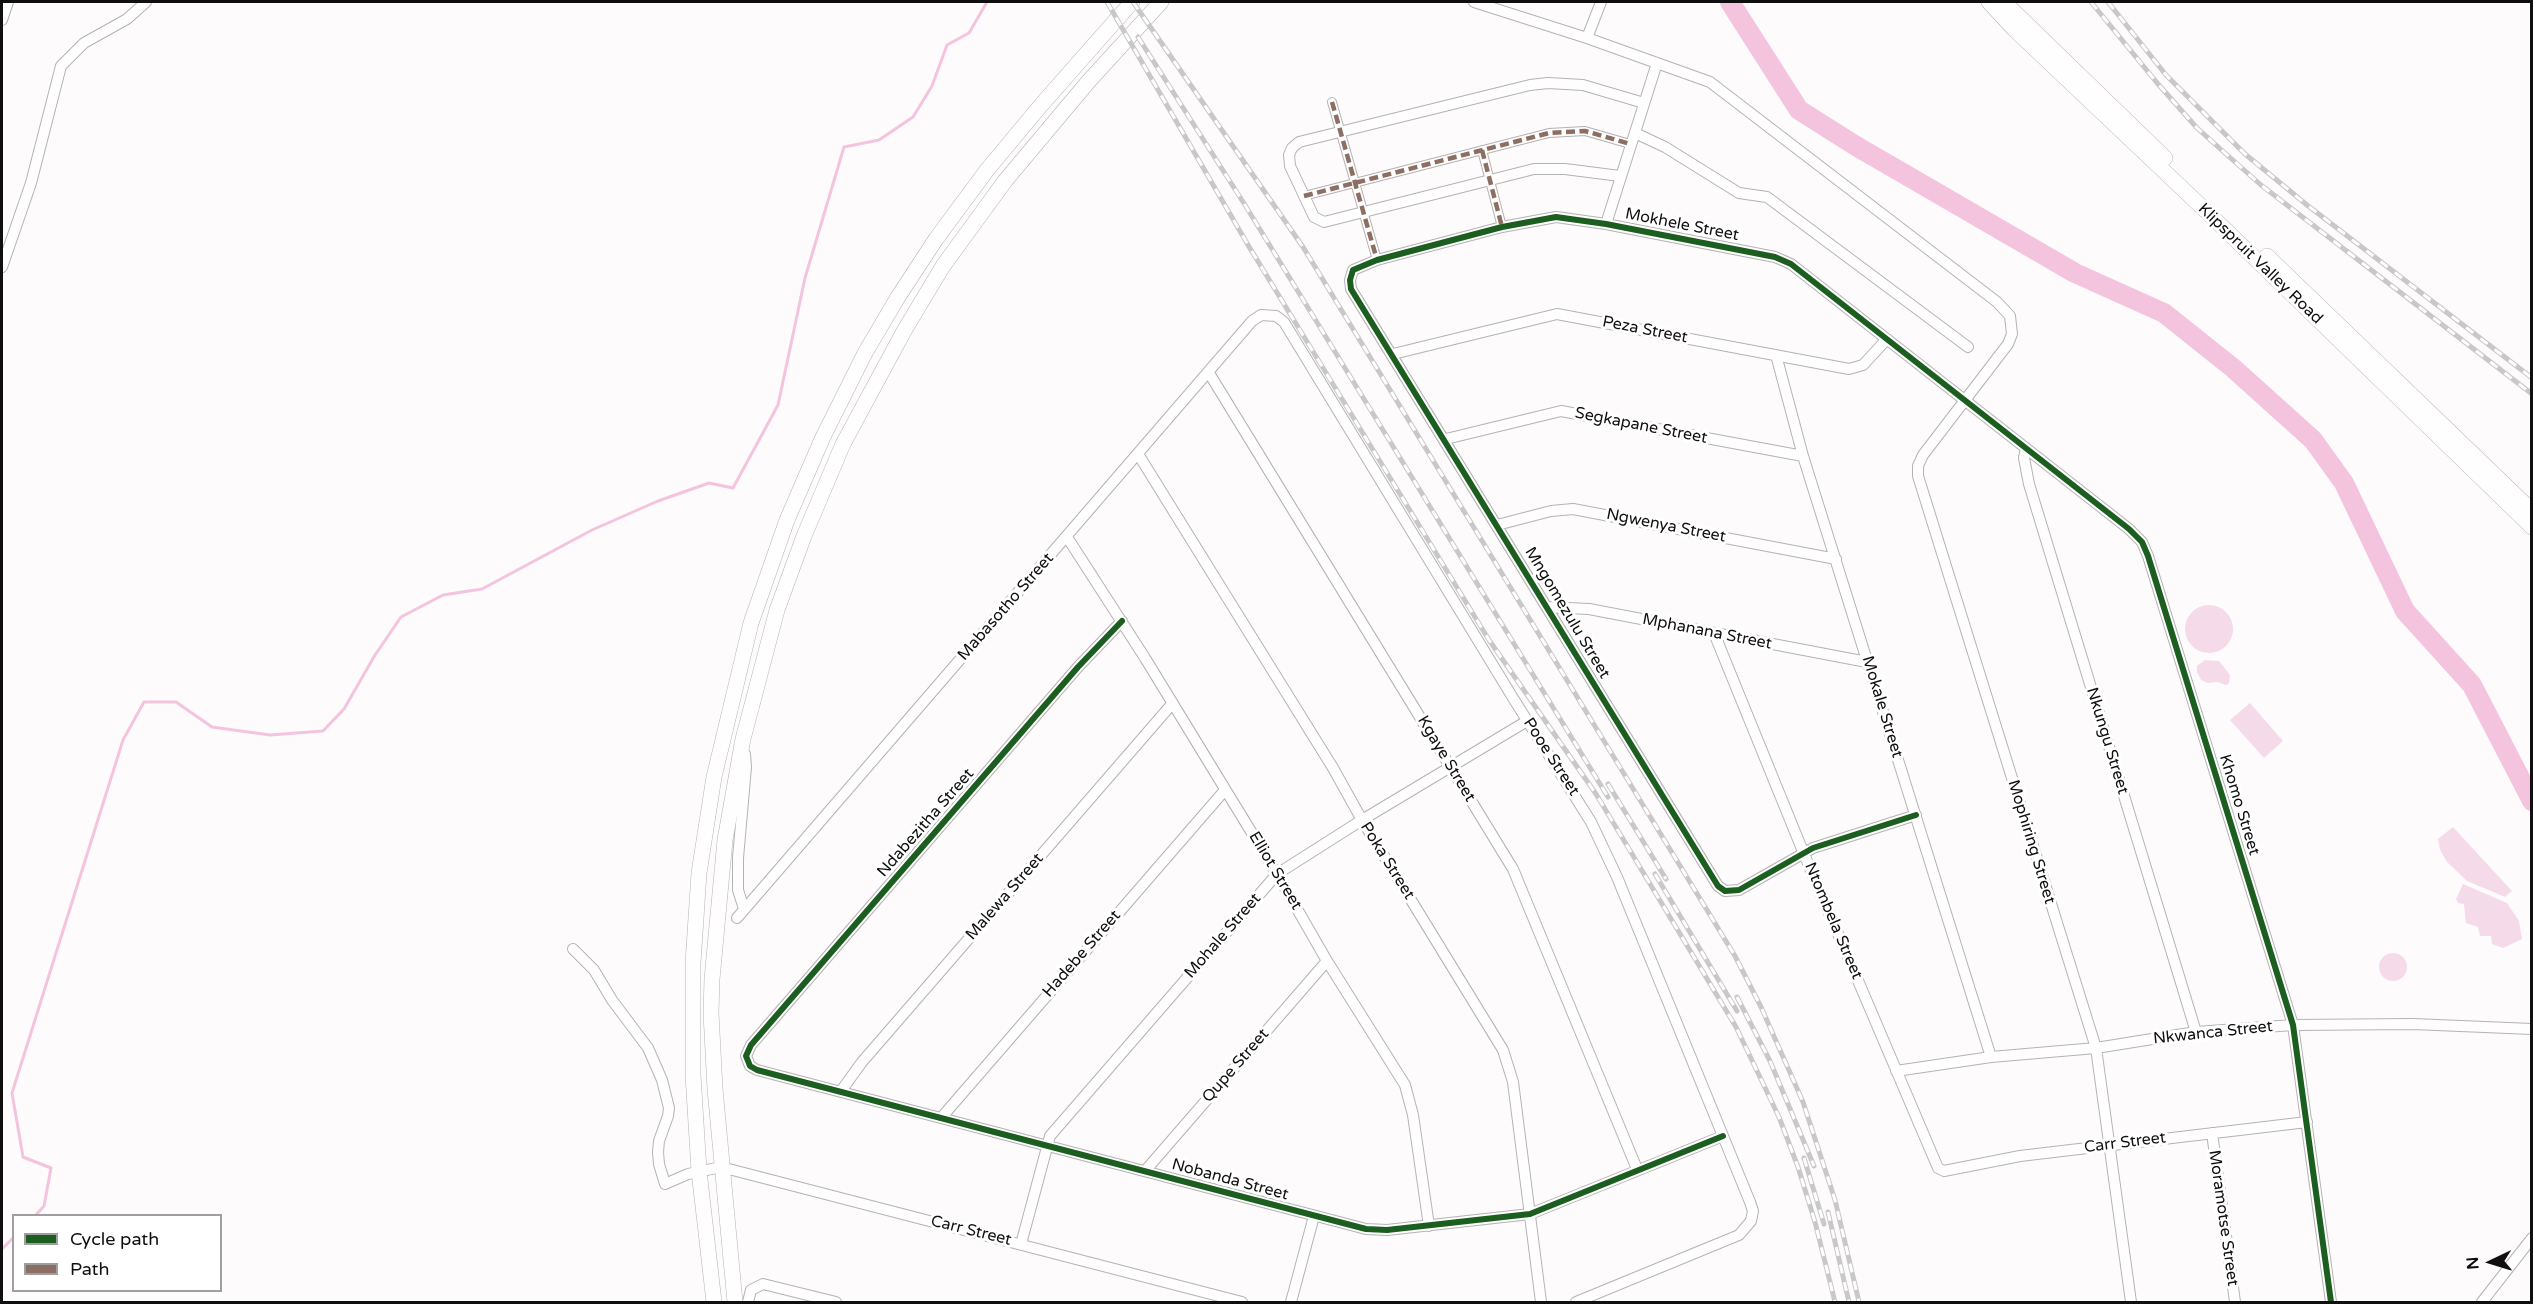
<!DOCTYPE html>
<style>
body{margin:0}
#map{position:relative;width:2533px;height:1304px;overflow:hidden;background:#fefbfc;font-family:"Varela Round",sans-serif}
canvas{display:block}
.frame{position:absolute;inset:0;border:3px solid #100f10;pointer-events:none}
.legend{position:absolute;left:12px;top:1214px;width:210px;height:78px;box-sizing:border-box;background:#fff;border:2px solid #9f9f9f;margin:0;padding:8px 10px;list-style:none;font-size:18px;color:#100f10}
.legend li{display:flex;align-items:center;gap:12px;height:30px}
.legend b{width:30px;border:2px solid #9f9f9f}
.north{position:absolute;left:2461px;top:1232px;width:60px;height:60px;-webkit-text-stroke:4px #fff;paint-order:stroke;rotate:266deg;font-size:16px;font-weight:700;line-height:24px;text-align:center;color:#100f10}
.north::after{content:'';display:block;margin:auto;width:21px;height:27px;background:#100f10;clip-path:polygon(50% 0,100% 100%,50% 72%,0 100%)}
</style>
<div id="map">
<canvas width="2533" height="1304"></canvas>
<div class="frame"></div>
<ul class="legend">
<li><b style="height:8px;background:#1b5e20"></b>Cycle path</li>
<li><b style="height:8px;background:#8d6e63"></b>Path</li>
</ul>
<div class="north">N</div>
</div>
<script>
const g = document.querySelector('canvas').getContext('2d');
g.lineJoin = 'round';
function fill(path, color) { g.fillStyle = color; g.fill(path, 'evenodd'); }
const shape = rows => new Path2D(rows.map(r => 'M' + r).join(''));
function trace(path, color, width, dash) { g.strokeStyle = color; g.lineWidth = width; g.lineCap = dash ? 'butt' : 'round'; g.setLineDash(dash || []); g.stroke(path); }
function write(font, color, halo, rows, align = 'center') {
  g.font = font + ' "Varela Round",sans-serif'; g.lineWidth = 6; g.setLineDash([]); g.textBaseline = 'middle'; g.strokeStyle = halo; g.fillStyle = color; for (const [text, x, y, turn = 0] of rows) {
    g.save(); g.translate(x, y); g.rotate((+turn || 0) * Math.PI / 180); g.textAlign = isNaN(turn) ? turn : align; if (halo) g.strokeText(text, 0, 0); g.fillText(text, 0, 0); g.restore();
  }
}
fill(shape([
 '2185 629a24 24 0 1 1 48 0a24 24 0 1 1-48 0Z',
 [2205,660,2219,661,2230,675,2229,683,2226,685,2217,682,2208,683,2201,680,2197,672,2197,666],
 [2250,703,2283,741,2264,758,2230,720],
 [2453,827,2512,891,2505,897,2467,881,2447,862,2440,850,2438,839],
 [2463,884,2507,903,2519,921,2522,939,2503,948,2492,944,2491,936,2480,936,2478,927,2466,923,2464,904,2458,903,2456,899],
 '2379 967a14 14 0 1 1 28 0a14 14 0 1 1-28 0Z'
]), '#f5dbe9');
trace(shape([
 [35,1216,44,1206,51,1168,23,1157,12,1093,123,740,144,702,176,702,212,727,270,735,323,731,344,709,375,655,401,617,443,595,482,589,592,530,658,501,709,483,733,488,778,405,805,278,844,147,879,140,913,117,932,86,947,45,969,33,987,2],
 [2,1249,14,1237]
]), '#f4c4df', 3);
trace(shape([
 [1730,2,1799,110,1856,146,2075,273,2164,313,2233,368,2313,440,2344,483,2405,611,2472,685,2532,801]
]), '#f4c4df', 20);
const pedestrian = shape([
 [1332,102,1377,260],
 [1482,150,1502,227],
 [1304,196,1549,133,1585,131,1630,144]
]);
const minor = shape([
 [1474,2,1587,38,1710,82,1997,302,2010,316,2012,334,2008,344,1923,455,1918,466,1918,476,2096,1048,2131,1302],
 [2,20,8,2],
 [1587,38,1601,2],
 [1635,133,1665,147,1739,193,1767,197,1968,347],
 [1620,176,1565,169,1534,169,1324,222,1314,217,1290,166,1289,155,1292,148,1299,142,1530,85,1548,83,1583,85,1644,103],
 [1606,224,1657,63],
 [2,267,31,183,61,66,84,43,127,19,146,2],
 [1393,354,1557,314,1849,369,1863,365,1887,339],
 [1776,355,1803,456,1991,1057],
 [1209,373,1513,869,1637,1169],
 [1446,439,1561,411,1803,456],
 [2026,448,2024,458,2029,484,2196,1032],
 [1138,454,1333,768,1362,820,1503,1050,1513,1082,1541,1302],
 [1497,525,1551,511,1573,509,1836,559],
 [1067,537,1145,658,1277,874,1327,961,1405,1085,1413,1115,1429,1226],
 [1547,607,1589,609,1867,662],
 [1122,621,1078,667,751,1045,746,1056,750,1066,757,1070,1366,1229,1387,1230,1530,1214,1723,1136],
 [1714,633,1804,854,1938,1168,1944,1171,2020,1156,2307,1122],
 [1916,815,1813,848,1739,890,1725,891,1718,886,1351,289,1350,280,1353,270,1377,260,1502,227,1556,217,1606,224,1775,257,1791,264,2129,529,2142,542,2148,556,2293,1025,2331,1302],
 [744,909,738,890,738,858,746,767,745,754],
 [737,918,1252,321,1261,315,1276,316,1284,322,1513,698,1591,822,1617,877,1750,1202,1753,1211,1751,1221,1739,1235,1576,1302],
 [573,949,594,970,612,1000,648,1048,662,1080,669,1108,668,1116,659,1141,658,1152,659,1164,665,1184,688,1174,721,1167,1242,1302],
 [1896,1071,1991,1057,2096,1048,2196,1032,2293,1025,2413,1024,2532,1029],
 [841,1091,862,1062,1172,704],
 [941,1118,1225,790],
 [2212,1133,2235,1302],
 [1145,1171,1327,961],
 [1021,1244,1050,1136,1277,874,1362,820,1527,721],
 [748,1302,751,1290,763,1284,836,1302],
 [1291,1302,1314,1216],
 [2482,1302,2532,1238]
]);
const secondary = shape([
 [1989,2,2014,29,2205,210,2532,527],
 [2004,2,2165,158],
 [2267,256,2532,511],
 [714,1302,699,1171,693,1075,693,963,699,873,714,777,751,623,787,520,823,437,865,353,898,297,936,239,987,170,1042,104,1132,2],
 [735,1302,715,1089,711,1013,712,979,725,840,743,739,777,610,804,536,843,444,904,331,943,266,1005,181,1088,82,1161,2]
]);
trace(pedestrian, '#b5b2b3', 10);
trace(minor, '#b5b2b3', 12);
trace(secondary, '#b5b2b3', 16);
trace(pedestrian, '#fffeff', 8);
trace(minor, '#fffeff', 10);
trace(secondary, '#fffeff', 15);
const rail = shape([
 [1107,2,1248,245,1489,640,1596,794,1736,1027,1779,1117,1798,1167,1815,1222,1835,1302],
 [1133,2,1303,247,1735,956,1761,1007,1803,1102,1835,1200,1859,1302],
 [2091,2,2158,84,2197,128,2226,154,2261,185,2532,394],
 [2108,2,2166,75,2245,154,2307,205,2532,378],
 [1138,37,1245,205,1608,797],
 [1608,784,1666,879],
 [1655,874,1737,1011],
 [1737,997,1770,1061,1814,1166],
 [1804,1158,1824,1224],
 [1828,1212,1849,1302]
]);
trace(rail, '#c9c8c8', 5);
trace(rail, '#fff', 3, [9]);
trace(shape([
 [1332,102,1377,260],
 [1482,150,1502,227],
 [1304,196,1549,133,1585,131,1630,144]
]), '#8d6e63', 4.5, [9, 4.5]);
trace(shape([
 [1122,621,1078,667,751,1045,746,1056,750,1066,757,1070,1366,1229,1387,1230,1530,1214,1723,1136],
 [1916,815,1813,848,1739,890,1725,891,1718,886,1351,289,1350,280,1353,270,1377,260,1502,227,1556,217,1606,224,1775,257,1791,264,2129,529,2142,542,2148,556,2293,1025,2331,1302]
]), '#1b5e20', 6);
write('16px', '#100f10', '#fff', [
 ["Mokhele Street",1682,225,11],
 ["Klipspruit Valley Road",2260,264,44],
 ["Peza Street",1645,330,11],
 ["Segkapane Street",1641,426,11],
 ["Ngwenya Street",1666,526,11],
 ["Mabasotho Street",1006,607,-49],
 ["Mngomezulu Street",1567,613,59],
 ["Mphanana Street",1707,632,11],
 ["Mokale Street",1882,707,73],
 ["Nkungu Street",2107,741,73],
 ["Pooe Street",1551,757,57],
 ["Kgaye Street",1446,759,59],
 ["Khomo Street",2239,805,73],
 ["Ndabezitha Street",926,823,-49],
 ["Mophiring Street",2031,842,73],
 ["Poka Street",1387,861,58],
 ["Elliot Street",1275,871,59],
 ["Malewa Street",1005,897,-49],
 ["Ntombela Street",1833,921,67],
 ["Mohale Street",1223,936,-49],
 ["Hadebe Street",1082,954,-49],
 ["Nkwanca Street",2213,1033,-6],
 ["Qupe Street",1236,1066,-49],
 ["Carr Street",2125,1143,-7],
 ["Nobanda Street",1230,1180,15],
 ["Moramotse Street",2223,1218,82],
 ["Carr Street",971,1231,14]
]);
</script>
